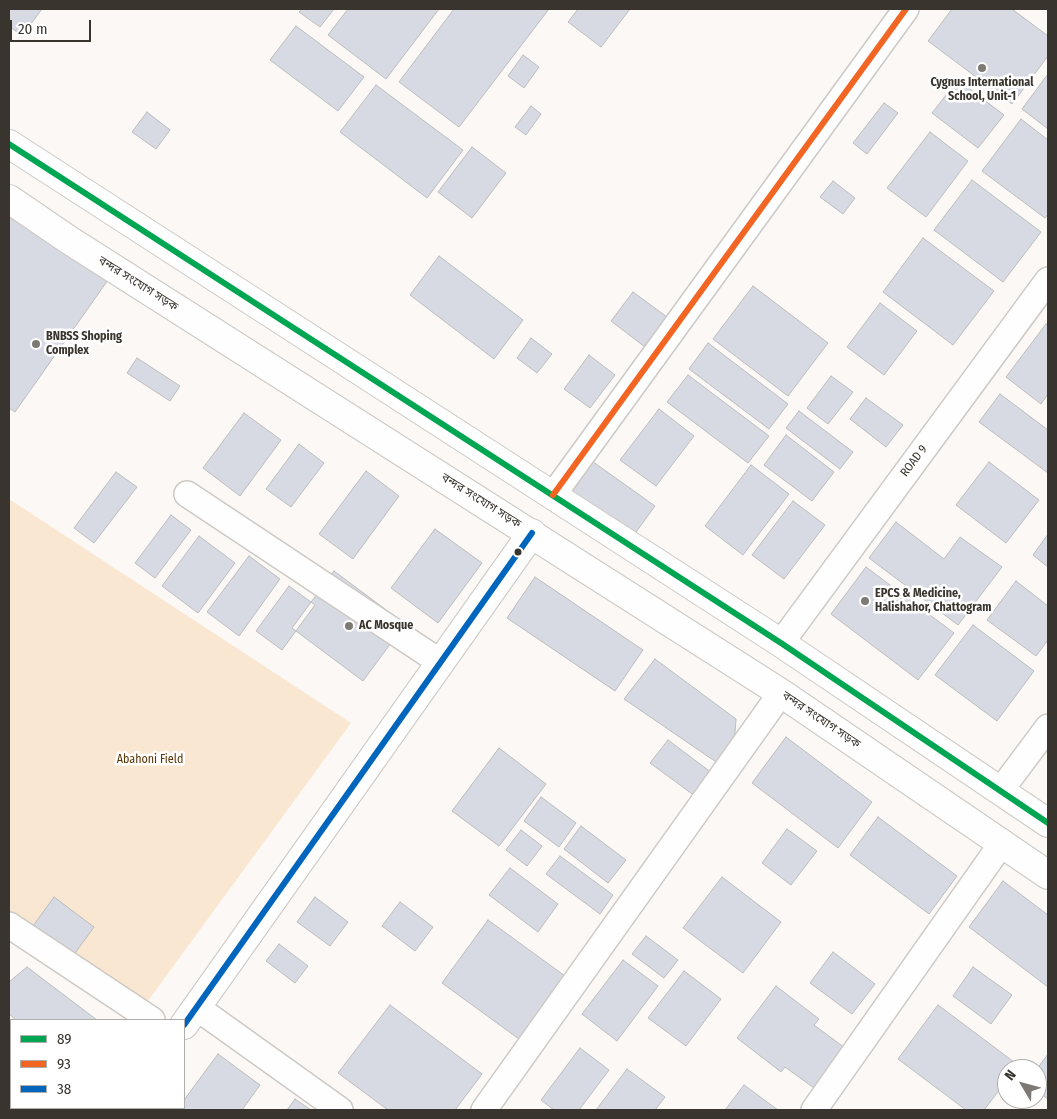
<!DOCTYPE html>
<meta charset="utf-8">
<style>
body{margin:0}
#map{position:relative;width:1057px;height:1119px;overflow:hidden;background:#fbf8f5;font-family:"Fira Sans Condensed",sans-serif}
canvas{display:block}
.frame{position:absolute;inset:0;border:10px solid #39342e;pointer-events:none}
.legend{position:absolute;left:10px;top:1019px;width:175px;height:90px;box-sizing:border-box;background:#fff;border:1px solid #b0aeab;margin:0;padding:6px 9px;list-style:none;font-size:15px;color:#39342e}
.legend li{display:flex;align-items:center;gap:10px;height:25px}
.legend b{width:25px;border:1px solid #b0aeab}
.north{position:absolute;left:997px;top:1059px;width:50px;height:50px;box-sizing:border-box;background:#fff;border:1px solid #b0aeab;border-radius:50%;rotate:307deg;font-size:14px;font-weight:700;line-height:20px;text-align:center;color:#39342e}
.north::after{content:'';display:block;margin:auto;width:18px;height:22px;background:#7d7974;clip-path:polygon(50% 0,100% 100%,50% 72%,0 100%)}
.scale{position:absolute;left:10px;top:20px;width:81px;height:22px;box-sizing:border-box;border:2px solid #39342e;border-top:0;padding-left:6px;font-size:15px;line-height:18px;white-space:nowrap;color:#39342e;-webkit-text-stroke:4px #fff;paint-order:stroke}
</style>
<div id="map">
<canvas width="1057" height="1119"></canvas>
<div class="frame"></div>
<ul class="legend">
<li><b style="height:6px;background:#00a651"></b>89</li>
<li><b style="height:6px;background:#f26522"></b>93</li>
<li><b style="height:6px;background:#0065bd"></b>38</li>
</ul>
<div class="north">N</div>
<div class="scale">20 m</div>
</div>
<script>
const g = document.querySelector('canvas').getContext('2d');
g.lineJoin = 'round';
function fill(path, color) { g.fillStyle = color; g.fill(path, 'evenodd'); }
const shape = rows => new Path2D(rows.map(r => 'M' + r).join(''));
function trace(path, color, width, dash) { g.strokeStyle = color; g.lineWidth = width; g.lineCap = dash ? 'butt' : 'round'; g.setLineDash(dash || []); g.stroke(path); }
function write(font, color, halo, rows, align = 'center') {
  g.font = font + ' "Fira Sans Condensed","Noto Sans Bengali",sans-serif'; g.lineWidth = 5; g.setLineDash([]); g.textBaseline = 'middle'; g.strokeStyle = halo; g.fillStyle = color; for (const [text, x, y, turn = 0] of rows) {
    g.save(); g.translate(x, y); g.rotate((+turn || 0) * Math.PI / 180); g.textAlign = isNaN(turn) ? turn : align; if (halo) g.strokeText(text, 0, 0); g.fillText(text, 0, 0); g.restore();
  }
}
fill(shape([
 [9,499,351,723,142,1009,9,921]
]), '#f9e7d2');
const building = shape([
 [9,9,42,9,22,36,9,26,9,9],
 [302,9,334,9,320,27,299,12,302,9],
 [348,9,439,9,386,79,328,35,348,9],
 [454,9,549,9,459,127,399,82,454,9],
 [578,9,630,9,601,47,568,22,578,9],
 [952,9,1012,9,1048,36,1048,56,1012,104,928,41,952,9],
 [296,26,364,77,338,111,270,60,296,26],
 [523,55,539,67,524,88,508,76,523,55],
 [1048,74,1048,129,1022,109,1048,74],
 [958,80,1004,115,978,148,932,113,958,80],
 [376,85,463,150,427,198,340,132,376,85],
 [884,103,898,113,867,154,853,143,884,103],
 [531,106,541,114,526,135,515,127,531,106],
 [147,112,170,130,156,149,132,132,147,112],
 [1021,119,1048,140,1048,214,1045,218,982,171,1021,119],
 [930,132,968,161,926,217,887,188,930,132],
 [472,147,506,173,472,218,438,192,472,147],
 [972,180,1041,232,1003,282,934,230,972,180],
 [833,181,855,198,843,214,820,197,833,181],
 [9,209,108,280,15,412,9,408,9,209],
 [923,238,994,291,953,345,883,292,923,238],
 [439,256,523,320,494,359,410,295,439,256],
 [753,286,828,343,788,396,713,339,753,286],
 [633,292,667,317,645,347,611,321,633,292],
 [880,303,917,331,884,375,847,347,880,303],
 [1046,324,1048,325,1048,394,1041,404,1006,377,1046,324],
 [531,338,552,354,537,373,517,358,531,338],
 [708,343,788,404,769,429,689,369,708,343],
 [589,355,615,375,590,408,564,389,589,355],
 [137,358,180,386,170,401,127,373,137,358],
 [688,375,769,436,748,463,667,402,688,375],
 [831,376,853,392,828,424,807,408,831,376],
 [1000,394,1048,430,1048,473,979,422,1000,394],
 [866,398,903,425,886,447,850,419,866,398],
 [659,409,694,436,656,486,620,460,659,409],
 [799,411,853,452,840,469,786,428,799,411],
 [244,413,281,440,240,496,203,468,244,413],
 [786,435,834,472,812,501,764,465,786,435],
 [299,444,324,463,291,507,266,489,299,444],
 [589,459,655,506,631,539,565,492,589,459],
 [989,462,1039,500,1006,543,956,505,989,462],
 [751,465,789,494,743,555,705,526,751,465],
 [366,471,399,496,353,559,319,534,366,471],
 [116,472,137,487,94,543,74,528,116,472],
 [793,501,825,525,784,579,752,555,793,501],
 [171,515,191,530,155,578,135,563,171,515],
 [896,522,944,559,960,537,1002,567,958,625,869,558,896,522],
 [435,529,482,563,438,623,391,588,435,529],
 [1048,534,1048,567,1033,555,1048,534],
 [199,536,235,563,198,613,162,586,199,536],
 [249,556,280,579,239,636,207,612,249,556],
 [866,567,954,633,918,680,831,614,866,567],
 [334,571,405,624,363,681,292,628,334,571],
 [535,577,643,650,615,691,507,618,535,577],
 [1016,581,1048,606,1048,640,1036,656,987,620,1016,581],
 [289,586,315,605,282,650,256,631,289,586],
 [973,625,1034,671,997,721,935,675,973,625],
 [655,659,736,719,734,745,719,764,624,699,655,659],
 [786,737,872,802,838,848,752,783,786,737],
 [668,740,712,773,695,796,650,763,668,740],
 [499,748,546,784,499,846,452,811,499,748],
 [541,797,576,823,559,847,524,821,541,797],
 [878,817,957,876,929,914,850,855,878,817],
 [581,826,626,860,608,883,564,849,581,826],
 [787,829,817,851,791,885,762,863,787,829],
 [521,830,542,846,527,866,506,850,521,830],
 [560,856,613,895,600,914,546,874,560,856],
 [510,868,558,904,538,932,489,895,510,868],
 [722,877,781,922,743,973,683,928,722,877],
 [1003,881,1048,915,1048,987,969,927,1003,881],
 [54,897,94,927,73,956,33,926,54,897],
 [315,897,348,922,330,946,297,922,315,897],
 [400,902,433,927,415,951,382,926,400,902],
 [488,920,565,976,519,1039,442,983,488,920],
 [646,936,678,960,664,978,632,954,646,936],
 [279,944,308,966,295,983,266,961,279,944],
 [833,952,875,984,852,1014,810,983,833,952],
 [623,960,658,986,617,1041,582,1014,623,960],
 [27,967,97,1020,16,1020,9,1014,9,982,27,967],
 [973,967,1012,995,991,1024,953,996,973,967],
 [684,971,721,999,686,1046,648,1018,684,971],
 [776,986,819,1019,814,1025,845,1048,814,1088,785,1067,781,1072,737,1038,776,986],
 [390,1005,482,1074,455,1110,388,1110,338,1073,390,1005],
 [938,1005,1018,1065,1015,1069,1007,1069,1007,1080,984,1110,966,1110,898,1059,938,1005],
 [580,1048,609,1070,579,1110,554,1110,541,1100,580,1048],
 [218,1054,260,1085,242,1110,182,1110,178,1108,184,1108,184,1100,218,1054],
 [1048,1054,1048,1099,1037,1091,1037,1069,1048,1054],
 [627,1069,665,1097,655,1110,596,1110,627,1069],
 [9,1076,11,1080,11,1108,33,1108,35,1110,9,1110,9,1076],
 [744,1085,778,1110,725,1110,744,1085],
 [295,1099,311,1110,287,1110,295,1099]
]);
fill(building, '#d7dae2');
trace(building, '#bcbcbd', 1);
const minor = shape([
 [187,494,440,662],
 [553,495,906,9],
 [781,643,1048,280],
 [1001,790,1048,727],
 [9,925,152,1020],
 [196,1007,340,1110],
 [484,1110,781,693],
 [814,1110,1002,843]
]);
const tertiary = shape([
 [184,1025,532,533],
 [123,1110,125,1108]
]);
const trunk = shape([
 [9,144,781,643,1048,823],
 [9,199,69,240,781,693,1048,875]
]);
trace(minor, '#cdc9c5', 28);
trace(tertiary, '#cdc9c5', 30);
trace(trunk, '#cdc9c5', 30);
trace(minor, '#fefefe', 25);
trace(tertiary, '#fefefe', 28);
trace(trunk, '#fefefe', 28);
trace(shape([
 [9,144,781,643,1048,823]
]), '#00a651', 6);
trace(shape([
 [553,495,906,9]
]), '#f26522', 6);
trace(shape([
 [184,1025,532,533]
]), '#0065bd', 6);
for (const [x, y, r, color] of [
 [982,68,5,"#7d7974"],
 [36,344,5,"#7d7974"],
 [518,552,4.5,"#39342e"],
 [865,601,5,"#7d7974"],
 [349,626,5,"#7d7974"]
]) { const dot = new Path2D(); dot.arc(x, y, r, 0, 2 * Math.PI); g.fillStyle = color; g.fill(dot); trace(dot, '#fff', 2); }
write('bold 12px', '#39342e', '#fff', [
 ["Cygnus International",982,83,"center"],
 ["School, Unit-1",982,97,"center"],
 ["BNBSS Shoping",46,337],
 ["Complex",46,351],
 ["EPCS & Medicine,",875,594],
 ["Halishahor, Chattogram",875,608],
 ["AC Mosque",359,626]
], 'left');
write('12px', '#39342e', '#fff', [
 ["বন্দর সংযোগ সড়ক",138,284,32],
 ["ROAD 9",914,461,-53],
 ["বন্দর সংযোগ সড়ক",481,501,32],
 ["বন্দর সংযোগ সড়ক",821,720,34]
]);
write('12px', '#5a3805', '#fff', [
 ["Abahoni Field",150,760]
]);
</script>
